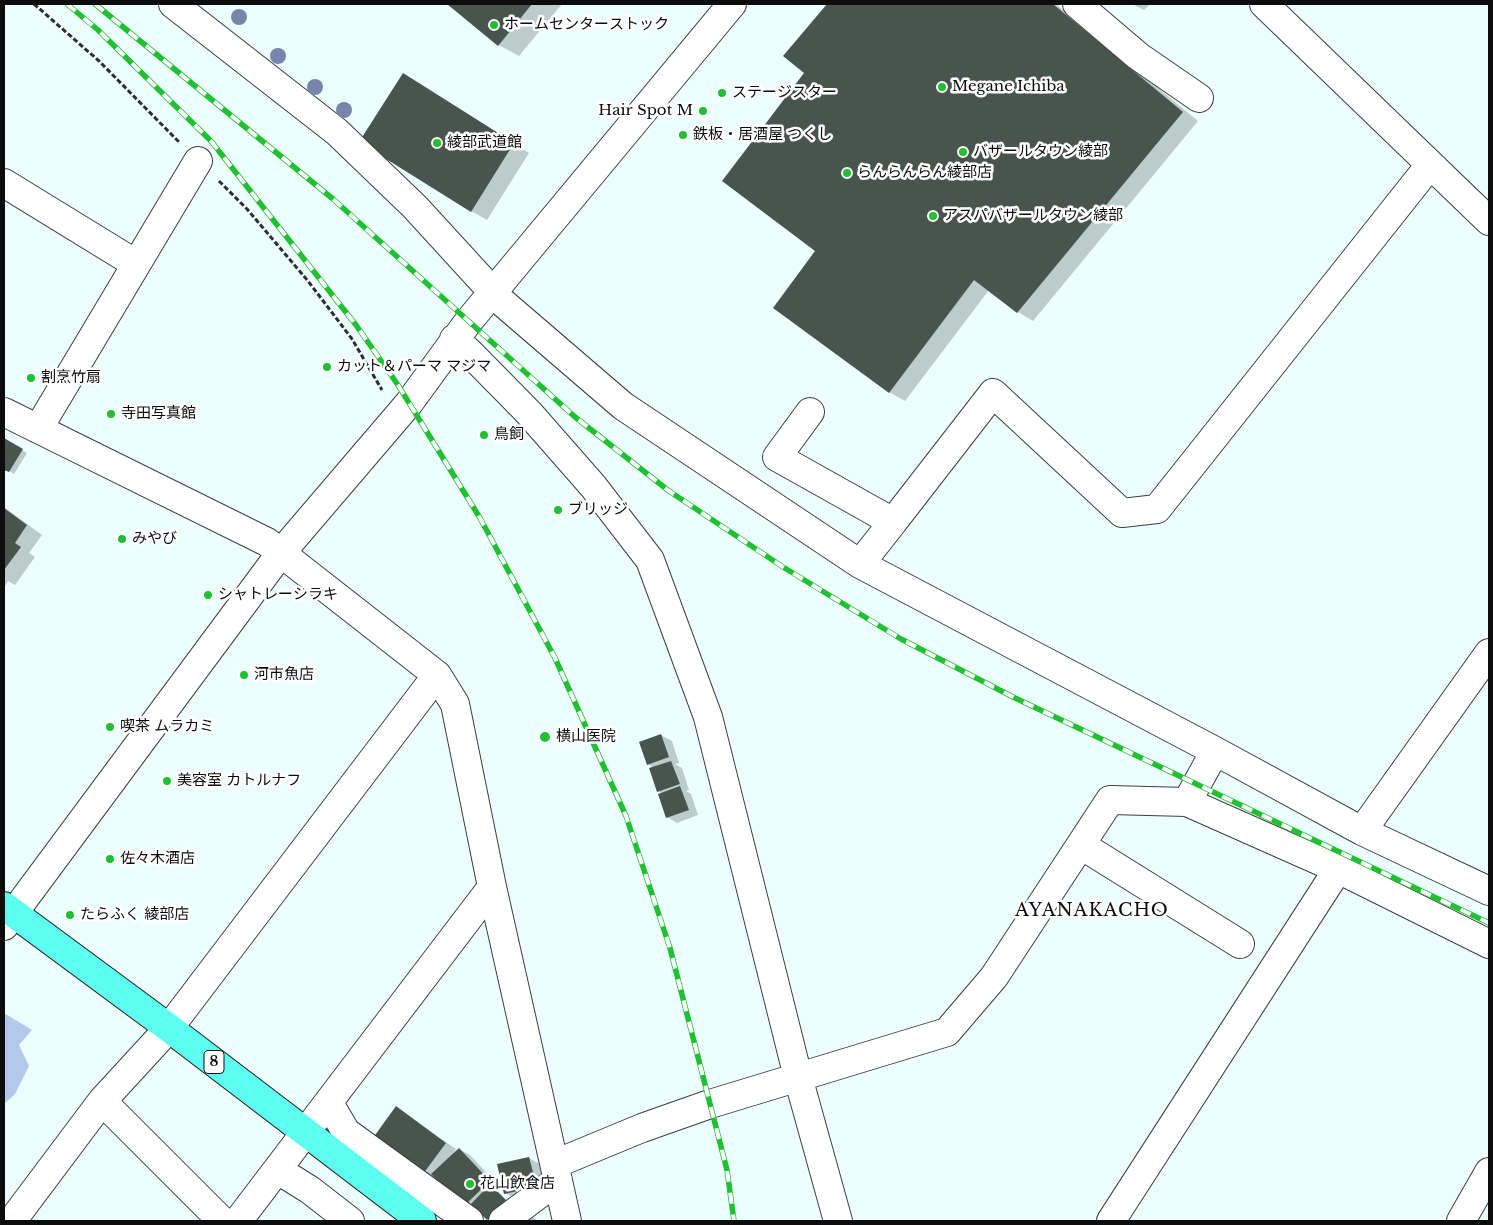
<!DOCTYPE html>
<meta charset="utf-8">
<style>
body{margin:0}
#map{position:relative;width:1493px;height:1225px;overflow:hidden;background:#ecfffe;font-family:"Libre Baskerville",serif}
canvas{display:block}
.frame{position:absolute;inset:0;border:5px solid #0c0c0c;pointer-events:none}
</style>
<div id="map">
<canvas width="1493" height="1225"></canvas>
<div class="frame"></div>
</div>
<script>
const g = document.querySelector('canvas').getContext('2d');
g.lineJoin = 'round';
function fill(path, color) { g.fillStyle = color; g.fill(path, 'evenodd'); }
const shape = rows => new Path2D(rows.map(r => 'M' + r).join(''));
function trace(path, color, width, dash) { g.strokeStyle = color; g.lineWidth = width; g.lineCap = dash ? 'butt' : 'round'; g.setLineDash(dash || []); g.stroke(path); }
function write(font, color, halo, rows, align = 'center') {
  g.font = font + ' "Libre Baskerville","Noto Sans JP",serif'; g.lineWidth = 5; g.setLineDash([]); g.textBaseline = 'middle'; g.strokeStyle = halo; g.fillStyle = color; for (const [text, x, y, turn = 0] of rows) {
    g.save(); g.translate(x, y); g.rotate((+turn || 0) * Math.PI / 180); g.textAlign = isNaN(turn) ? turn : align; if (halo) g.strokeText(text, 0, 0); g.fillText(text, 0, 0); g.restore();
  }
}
fill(shape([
 [4,1013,32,1030,19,1045,29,1066,15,1094,4,1104]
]), '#b4c8eb');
fill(shape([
 [449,4,562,4,519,56,499,45],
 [829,4,1056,4,1198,121,1033,321,1018,312,989,290,905,401,889,392,817,251,805,72,785,56],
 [1132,4,1150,4,1144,10],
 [419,83,529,153,487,220,471,211],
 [4,439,27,453,14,474,4,468],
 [4,507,42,535,29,553,35,557,15,585,8,581,4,588],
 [661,735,672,741,679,763,675,764,682,768,689,790,686,791,691,794,698,815,677,823,667,817,663,794,658,791,654,768,648,764],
 [396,1108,456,1149,453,1154,454,1154,459,1149,470,1155,500,1187,495,1191,509,1204,492,1221,477,1208,474,1212,436,1176,434,1179,424,1173],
 [529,1158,540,1164,546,1192,516,1199,505,1193],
 [531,1217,539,1221,524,1221]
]), '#0003');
fill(shape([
 [447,4,532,4,498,46],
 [827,4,1053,4,1183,112,1017,313,974,280,889,393,773,308,815,251,722,181,804,73,783,56],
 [403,73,514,143,471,212,359,142],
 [4,438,23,449,9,472,4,470],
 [4,508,27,525,15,543,21,547,4,570],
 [661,734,669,757,647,765,639,742],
 [671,761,680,784,657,792,649,768],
 [680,786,689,810,666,818,658,794],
 [396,1106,446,1143,423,1174,373,1138],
 [459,1148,490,1181,463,1207,431,1174],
 [529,1157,537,1187,504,1194,497,1164],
 [490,1184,506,1200,487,1220,471,1204]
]), '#48554f');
const minor = shape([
 [173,4,337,132,415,207,502,302,623,406,860,564,1215,751,1362,831,1489,891],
 [1077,4,1138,56,1199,98],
 [1264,4,1489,221],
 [4,183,136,264],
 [454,339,469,352,529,413,593,486,650,560,708,717,798,1077,838,1221],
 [4,412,267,542,437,675,455,704,492,887,567,1221],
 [810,412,777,457,893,522,860,564],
 [38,429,198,161],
 [893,522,993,393,1122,513,1157,509,1430,165],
 [1187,802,1338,869,1489,944],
 [1362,831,1489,653],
 [1081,845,1240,944],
 [4,926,280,554,409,403,468,322,732,4],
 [102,1101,222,1221],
 [329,1103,346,1132,469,1221],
 [555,1164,642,1128,710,1104,947,1032,994,977,1110,800,1187,802,1215,751],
 [278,1170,310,1190,350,1221],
 [12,1221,102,1101,169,1028,437,675],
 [238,1221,492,887],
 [503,1221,558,1180],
 [1111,1221,1338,869],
 [1461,1221,1489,1172]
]);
const major = shape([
 [4,906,169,1028,422,1221]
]);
trace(minor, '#3f3f3f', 30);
trace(major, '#1d1d1d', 30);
trace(shape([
 [34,4,99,61,179,142],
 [219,181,247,209,308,281,352,339,382,390]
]), '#2e2e2e', 3, [5, 2.5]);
trace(minor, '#fff', 28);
trace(major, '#5dfeef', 28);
const rail = shape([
 [67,4,98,30,211,141,356,325,398,385,480,518,555,658,626,816,670,948,727,1170,734,1221],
 [95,4,333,199,575,417,669,491,783,567,901,639,1013,697,1489,923]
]);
trace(rail, '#20c131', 5.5);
trace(rail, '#fff', 4, [11]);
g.fillStyle = '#7984aa';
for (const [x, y] of [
 [239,17],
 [278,56],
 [315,87],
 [344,110]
]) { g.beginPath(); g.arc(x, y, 8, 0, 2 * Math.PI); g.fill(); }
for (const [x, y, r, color] of [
 [494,25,5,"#20c131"],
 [942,87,5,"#20c131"],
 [722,93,5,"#20c131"],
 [703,111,5,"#20c131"],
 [683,135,5,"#20c131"],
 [437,143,5,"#20c131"],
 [963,152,5,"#20c131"],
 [847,173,5,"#20c131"],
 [933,216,5,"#20c131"],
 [327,367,5,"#20c131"],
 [31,378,5,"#20c131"],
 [111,414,5,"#20c131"],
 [484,435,5,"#20c131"],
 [558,510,5,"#20c131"],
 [122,539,5,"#20c131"],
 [208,595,5,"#20c131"],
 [244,675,5,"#20c131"],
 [110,727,5,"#20c131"],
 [545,737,6,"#20c131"],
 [167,781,5,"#20c131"],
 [110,859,5,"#20c131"],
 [70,915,5,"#20c131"],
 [470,1184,5,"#20c131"]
]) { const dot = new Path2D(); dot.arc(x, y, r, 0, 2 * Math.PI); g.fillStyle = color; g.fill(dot); trace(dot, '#fff', 2); }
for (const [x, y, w] of [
 [214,1062,20]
]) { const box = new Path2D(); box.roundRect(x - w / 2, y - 11.5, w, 23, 4); g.fillStyle = '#fff'; g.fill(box); trace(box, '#0c0c0c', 1); }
write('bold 14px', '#0c0c0c', null, [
 ["8",214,1062]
]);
write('15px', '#0c0c0c', '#fff', [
 ["ホームセンターストック",504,25],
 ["Megane Ichiba",952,87],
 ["ステージスター",732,93],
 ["Hair Spot M",693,111,"right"],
 ["鉄板・居酒屋 つくし",693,135],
 ["綾部武道館",447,143],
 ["バザールタウン綾部",973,152],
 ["らんらんらん綾部店",857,173],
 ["アスパバザールタウン綾部",943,216],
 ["カット＆パーマ マジマ",337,367],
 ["割烹竹扇",41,378],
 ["寺田写真館",121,414],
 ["鳥飼",494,435],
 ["ブリッジ",568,510],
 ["みやび",132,539],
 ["シャトレーシラキ",218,595],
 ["河市魚店",254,675],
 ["喫茶 ムラカミ",120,727],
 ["横山医院",556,737],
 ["美容室 カトルナフ",177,781],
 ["佐々木酒店",120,859],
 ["たらふく 綾部店",80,915],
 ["花山飲食店",480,1184]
], 'left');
g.letterSpacing = '1px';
write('18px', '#0c0c0c', '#fff', [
 ["AYANAKACHO",1092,911]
]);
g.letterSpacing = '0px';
</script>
